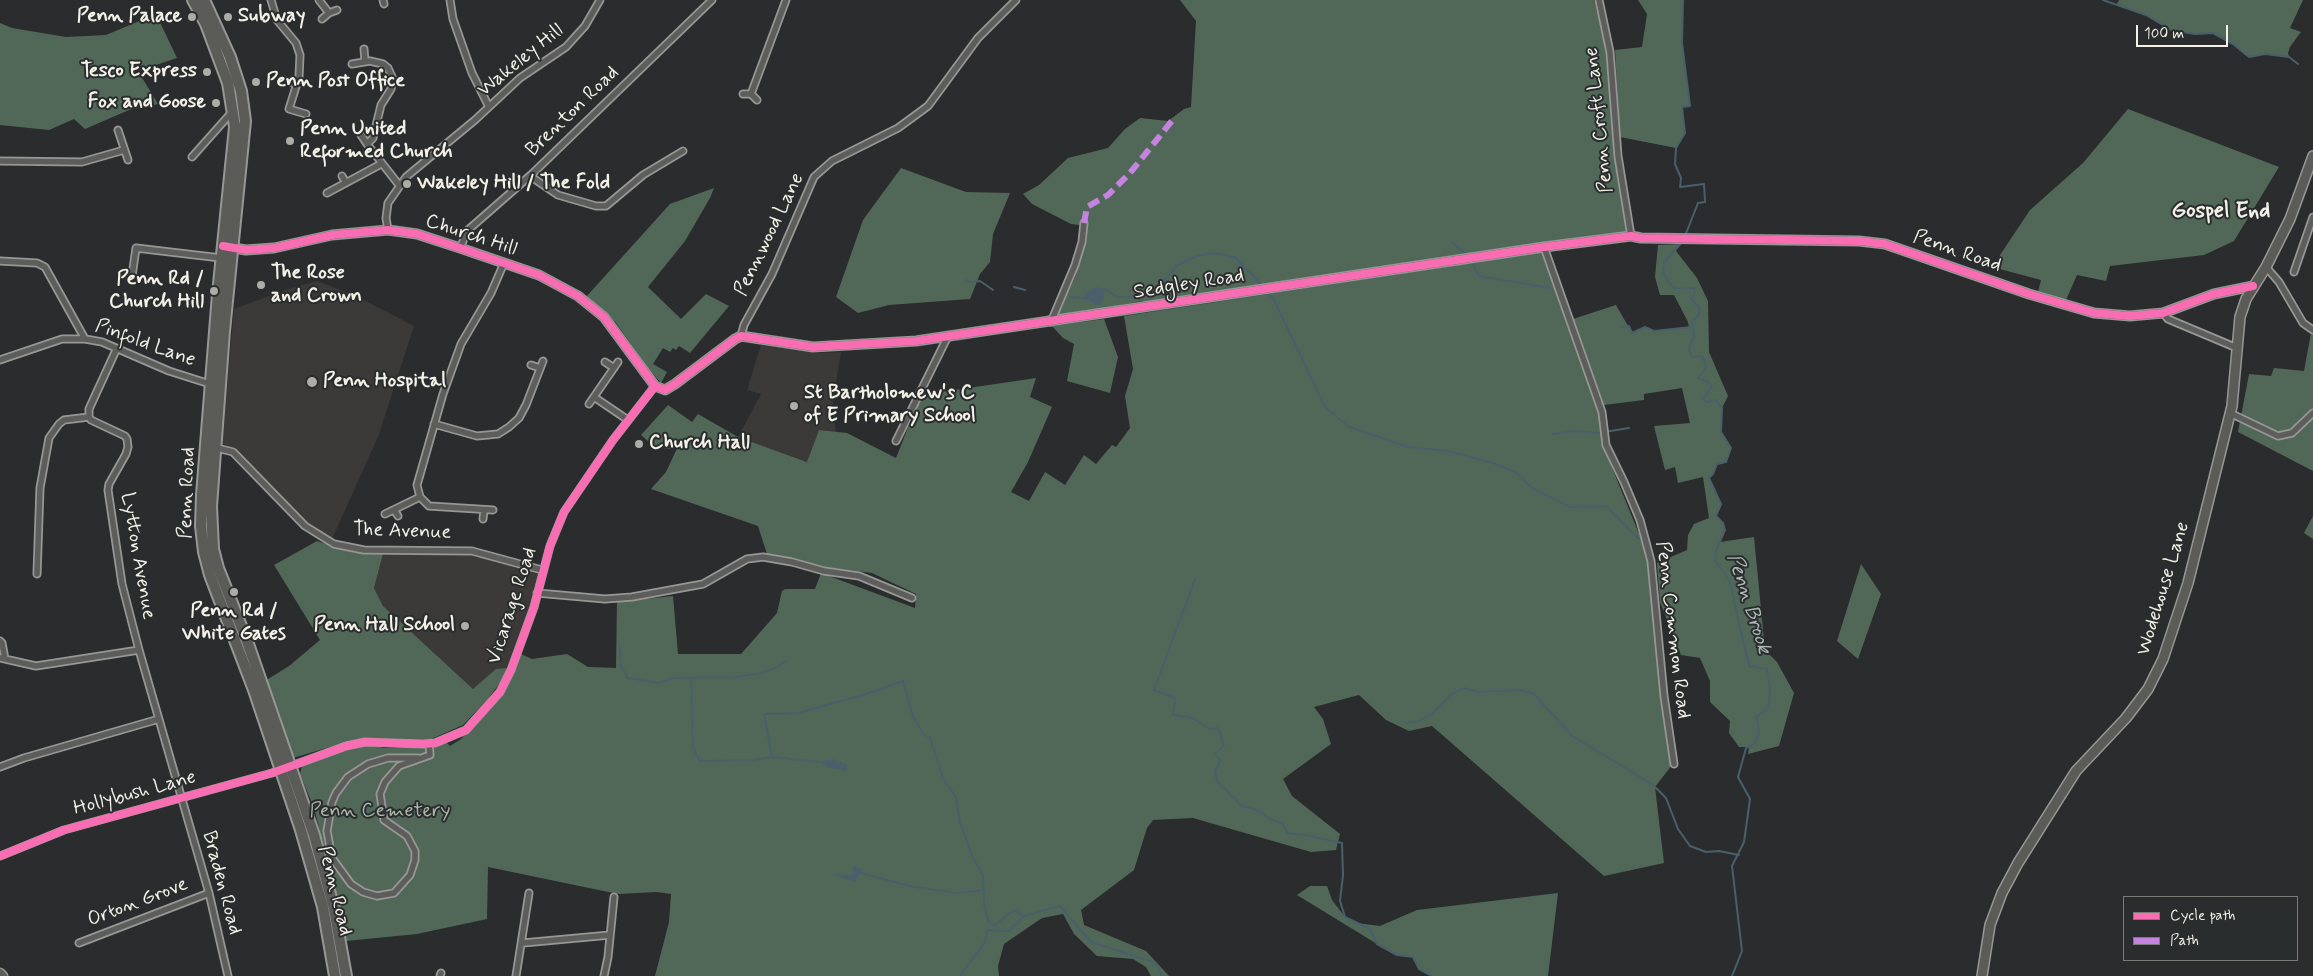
<!DOCTYPE html>
<style>
body{margin:0}
#map{position:relative;width:2313px;height:976px;overflow:hidden;background:#2b2c2d;font-family:Mynerve,sans-serif}
canvas{display:block}
.legend{position:absolute;left:2123px;top:896px;width:175px;height:65px;box-sizing:border-box;background:#2a2d2e;border:1px solid #7b7b78;margin:0;padding:6px 9px;list-style:none;font-size:15px;color:#f4f1e8}
.legend li{display:flex;align-items:center;gap:10px;height:25px}
.legend b{width:25px;border:1px solid #7b7b78}
.scale{position:absolute;left:2136px;top:25px;width:92px;height:22px;box-sizing:border-box;border:2px solid #f4f1e8;border-top:0;padding-left:6px;font-size:15px;line-height:18px;white-space:nowrap;color:#f4f1e8;-webkit-text-stroke:4px #2a2d2e;paint-order:stroke}
</style>
<div id="map">
<canvas width="2313" height="976"></canvas>
<ul class="legend">
<li><b style="height:6px;background:#f96db3"></b>Cycle path</li>
<li><b style="height:6px;background:#c483df"></b>Path</li>
</ul>
<div class="scale">100 m</div>
</div>
<script>
const g = document.querySelector('canvas').getContext('2d');
g.lineJoin = 'round';
function fill(path, color) { g.fillStyle = color; g.fill(path, 'evenodd'); }
const shape = rows => new Path2D(rows.map(r => 'M' + r).join(''));
function trace(path, color, width, dash) { g.strokeStyle = color; g.lineWidth = width; g.lineCap = dash ? 'butt' : 'round'; g.setLineDash(dash || []); g.stroke(path); }
function write(font, color, halo, rows, align = 'center') {
  g.font = font + ' Mynerve,sans-serif'; g.lineWidth = 4; g.setLineDash([]); g.textBaseline = 'middle'; g.strokeStyle = halo; g.fillStyle = color; for (const [text, x, y, turn = 0] of rows) {
    g.save(); g.translate(x, y); g.rotate((+turn || 0) * Math.PI / 180); g.textAlign = isNaN(turn) ? turn : align; if (halo) g.strokeText(text, 0, 0); g.fillText(text, 0, 0); g.restore();
  }
}
fill(shape([
 [317,281,354,295,414,326,378,437,332,539,312,527,237,450,222,444,234,309,285,290],
 [761,345,816,353,841,352,833,402,836,432,819,430,808,462,738,437,761,394,747,390],
 [463,553,539,572,529,614,515,656,504,678,486,701,383,606,374,588,383,554]
]), '#3c3939');
fill(shape([
 [1180,0,1594,0,1607,51,1615,161,1627,234,1259,287,1223,290,1147,303,1142,301,1057,317,1076,275,1087,224,1079,225,1071,224,1032,204,1023,194,1039,185,1068,158,1108,148,1125,129,1140,118,1168,121,1184,109,1191,107,1196,21],
 [1638,0,1683,0,1682,43,1690,106,1682,107,1685,133,1676,148,1620,137,1615,50,1642,47,1647,14],
 [2119,0,2303,0,2290,28,2301,32,2290,47,2288,53,2289,57,2265,54,2249,57,2233,44,2213,33,2195,34,2171,30,2146,15,2117,4],
 [156,14,177,58,138,71,158,104,129,110,85,129,74,119,49,130,0,125,0,23,12,28,66,37,106,35],
 [2128,109,2279,167,2234,241,2204,255,2110,266,2106,281,2077,275,2066,300,2038,292,2041,280,1996,268,2000,255,2030,210,2083,163],
 [901,168,966,192,1010,193,993,234,990,262,980,274,970,299,889,305,858,313,836,297,863,220],
 [714,188,710,198,685,241,648,287,681,319,706,294,729,306,690,353,679,346,676,350,673,348,670,352,663,348,653,364,667,372,661,383,648,368,616,323,604,310,586,297,670,204],
 [1681,244,1676,251,1697,278,1708,301,1709,352,1728,396,1722,408,1721,432,1731,448,1726,462,1717,464,1713,474,1709,478,1721,504,1716,516,1723,523,1725,530,1720,542,1754,537,1765,650,1777,662,1794,693,1779,746,1748,754,1749,747,1739,747,1729,733,1730,721,1710,702,1710,681,1700,658,1681,655,1660,602,1657,563,1687,550,1688,535,1694,524,1709,518,1703,477,1678,483,1675,467,1665,470,1654,426,1690,423,1682,388,1644,394,1644,400,1604,405,1573,319,1616,305,1632,333,1645,327,1654,331,1689,328,1688,322,1674,295,1660,295,1655,277,1658,245],
 [1542,252,1598,408,1602,443,1650,561,1661,703,1672,765,1655,787,1664,863,1604,876,1432,726,1409,731,1386,720,1359,695,1314,707,1323,719,1331,744,1283,779,1292,796,1340,834,1336,850,1311,852,1193,818,1153,820,1147,828,1134,870,1081,910,1084,925,1146,951,1169,976,1151,976,1146,967,1133,959,1097,956,1074,934,1063,914,1042,918,1004,944,998,966,999,976,655,976,669,922,671,894,657,892,618,894,488,867,487,919,417,934,346,941,337,897,314,808,300,774,302,766,351,747,365,744,384,748,406,747,445,741,450,746,461,739,503,692,521,654,532,659,567,654,588,667,616,668,617,602,673,596,678,654,741,654,777,613,782,591,785,589,815,589,821,573,915,608,916,594,872,573,825,567,767,554,758,526,651,489,666,472,680,442,669,449,655,447,641,435,668,405,692,422,698,414,738,437,807,462,819,430,847,433,896,458,921,395,1036,378,1030,397,1052,407,1028,462,1011,492,1029,501,1045,472,1065,485,1084,455,1096,464,1112,445,1116,447,1130,428,1125,396,1133,369,1124,316],
 [1104,319,1118,357,1110,393,1067,381,1074,344,1063,338,1052,326],
 [2311,333,2313,334,2313,471,2238,432,2249,374,2271,376,2274,368,2304,371],
 [2313,516,2313,539,2304,533],
 [317,541,353,552,383,554,374,588,383,606,473,689,496,669,509,668,504,678,486,701,463,725,429,740,366,738,340,744,293,758,265,681,289,666,320,640,274,565],
 [1861,564,1881,594,1858,659,1837,641],
 [1310,886,1327,886,1332,900,1345,917,1357,923,1380,926,1417,910,1558,893,1548,976,1432,976,1419,969,1413,957,1397,955,1377,944,1297,895]
]), '#516859');
fill(shape([
 [1097,287,1105,289,1102,305,1097,305,1084,298,1087,292],
 [833,759,847,764,847,771,829,768,819,762],
 [854,866,862,869,864,874,859,874,855,882,831,874,850,875,854,873,852,868]
]), '#49606b');
trace(shape([
 [1683,0,1682,43,1690,106,1682,107,1685,133,1676,148,1675,164,1681,178,1680,187,1704,184,1705,202,1698,203,1685,236],
 [2103,0,2146,15,2171,30,2195,34,2213,33,2233,44,2249,57,2265,54,2289,57,2298,64],
 [1683,241,1664,262,1663,272,1669,283,1674,288,1694,288,1695,292,1691,299,1700,309,1699,315,1692,321,1694,336,1689,349,1692,357,1700,356,1703,357,1706,368,1698,378,1710,383,1712,386,1703,399,1707,402,1716,400,1722,408,1721,432,1731,448,1726,462,1717,464,1713,474,1709,478,1721,504,1716,516,1723,523,1725,530,1715,553,1716,562,1729,579,1749,666,1767,669,1770,690,1768,709,1757,716,1759,734,1753,745,1746,748,1738,777,1750,799,1744,842,1732,866,1742,951,1732,976],
 [1453,243,1468,256],
 [1470,260,1479,276,1550,288],
 [965,279,970,282,980,281,993,290],
 [1014,287,1025,290],
 [1105,289,1118,297,1150,296,1178,265,1197,256,1215,253,1234,257,1263,286],
 [1267,291,1273,298,1325,407,1349,427,1408,447,1448,451,1496,464,1517,473,1532,488,1570,507,1606,506,1639,539],
 [1070,297,1084,298],
 [1621,327,1629,326,1632,333,1645,327,1654,331,1692,327],
 [1553,434,1574,431,1598,433,1629,428],
 [1195,579,1154,690,1175,698,1173,715,1193,718,1209,729,1218,728,1224,745,1215,754,1220,761,1215,771,1217,781,1242,806,1257,810,1270,819,1283,824,1287,833,1305,835,1342,843,1343,875,1340,901,1345,917,1370,929,1377,944,1397,955,1413,957,1419,969,1432,976],
 [620,647,621,666,628,678,659,683,672,678,735,677,757,674,776,668,785,661],
 [691,678,693,746,699,761,753,760,772,757],
 [1405,723,1419,721,1432,714,1450,695,1464,688,1479,692,1519,690,1534,694,1572,736,1652,784,1666,798,1678,829,1690,846,1706,852,1719,851,1739,855],
 [819,762,772,757,764,714,798,713,863,695,903,681,913,716,924,735,930,737,943,779,956,797,960,823,973,858,983,875,984,904,988,921,994,926,1014,910,1024,916],
 [864,874,914,887,958,893,984,890],
 [960,976,985,942,987,930,1009,931,1024,916,1060,906,1091,942,1156,963,1162,976]
]), '#49606b', 2);
const minor = shape([
 [271,0,277,20,296,43,300,55,299,77,289,109,306,114],
 [319,0,329,13],
 [383,0,384,4],
 [450,0,453,19,472,73,489,107],
 [1599,0,1610,52,1618,156,1631,236],
 [322,19,329,13,337,10],
 [364,49,365,61],
 [352,64,370,61,383,64,388,68,393,79,391,89,381,105,373,138,367,144,361,135],
 [284,80,296,84],
 [743,94,751,94,757,100],
 [751,94,786,0],
 [118,130,128,160],
 [367,144,399,185],
 [192,157,232,112],
 [0,161,82,162,124,150],
 [342,176,346,183],
 [530,176,558,195,596,206,606,206,643,175,683,151],
 [327,193,381,164],
 [388,230,386,218,388,203,406,177,475,120,520,78,566,47,585,26,600,0],
 [1544,247,1602,412,1606,445,1624,482,1640,520,1651,561,1664,696,1674,764],
 [460,248,468,230,532,174,712,0],
 [0,261,37,263,45,267,85,339],
 [2266,267,2279,282,2303,323,2313,330],
 [2294,272,2313,217],
 [132,276,136,248,221,258],
 [2163,313,2168,319,2237,348],
 [1051,322,1075,265,1082,242,1084,223],
 [741,336,744,325,772,274,814,177,832,161,898,128,928,106,978,38,1016,0],
 [117,348,89,409,89,417,91,420,125,436,127,439,128,447,126,454,109,484,108,490,122,584,139,650,209,893,228,976],
 [0,360,62,339,85,339,102,342,169,371,213,385],
 [605,362,614,368],
 [531,365,540,368],
 [594,397,628,420],
 [589,404,618,362],
 [2230,413,2278,436,2292,433,2313,413],
 [434,424,477,436,498,434,509,427,519,418,526,405,543,361],
 [896,441,947,338],
 [213,447,233,452,305,526,334,544,364,550,472,551,542,570],
 [394,510,398,516],
 [493,510,429,506,420,497,417,485,443,394,461,344,491,293,504,263],
 [385,514,420,497],
 [483,519,484,510],
 [37,574,40,488,49,438,59,424,64,420,89,417],
 [537,593,605,599,632,597,703,584,747,559,763,557,792,562,824,571,859,576,912,598],
 [0,641,2,643,5,659],
 [0,658,36,666,139,650],
 [418,758,388,758,368,764,348,777,336,793,332,802,327,831,332,858,351,884,363,892,377,896,394,893,410,875,415,860,415,851,407,836,384,820,380,794,385,782,399,766,430,755,429,744],
 [0,767,24,758,159,719],
 [0,856,64,830,272,773,346,746,365,742,423,744,435,743,466,730,500,692,511,670,534,607,550,546,564,512,613,440,655,386],
 [79,943,209,893],
 [523,943,610,935],
 [440,976,441,973],
 [516,976,529,893],
 [604,976,608,957,614,897]
]);
const tertiary = shape([
 [227,247,246,250,274,248,332,235,388,230,417,234,460,248,539,275,578,296,604,317,655,386,665,390,675,384,735,339,741,336,813,347,916,341,1544,247,1631,236,1641,238,1859,241,1885,244,2029,294,2094,313,2130,316,2163,313,2214,294,2253,286],
 [0,973,3,976]
]);
const primary = shape([
 [1982,976,1990,925,2002,893,2018,863,2076,771,2126,718,2148,689,2163,659,2188,583,2232,406,2240,317,2246,299,2266,267,2290,219,2313,156]
]);
const trunk = shape([
 [193,0,206,24,228,83,235,127,218,294,202,495,201,526,204,552,210,575,254,690,301,830,323,907,335,976],
 [204,0,230,57,241,91,245,121,224,331,211,506,213,549,218,568,247,641,314,835,334,909,346,976]
]);
trace(minor, '#979796', 9);
trace(tertiary, '#979796', 11);
trace(primary, '#979796', 12);
trace(trunk, '#979796', 14);
trace(minor, '#5d5d5c', 5.5);
trace(tertiary, '#5d5d5c', 8);
trace(primary, '#5b5b57', 9);
trace(trunk, '#5b5b57', 10);
trace(shape([
 [1084,223,1087,207,1108,195,1130,173,1175,117]
]), '#c483df', 6, [12, 6]);
trace(shape([
 [223,246,246,250,274,248,332,235,388,230,417,234,460,248,539,275,578,296,604,317,655,386,665,390,675,384,735,339,741,336,813,347,916,341,1544,247,1631,236,1641,238,1859,241,1885,244,2029,294,2094,313,2130,316,2163,313,2214,294,2253,286],
 [0,856,64,830,272,773,346,746,365,742,423,744,435,743,466,730,500,692,511,670,534,607,550,546,564,512,613,440,655,386]
]), '#f96db3', 8);
for (const [x, y, r, color] of [
 [192,17,5,"#aeaca7"],
 [228,17,5,"#aeaca7"],
 [207,72,5,"#aeaca7"],
 [256,82,5,"#aeaca7"],
 [216,103,5,"#aeaca7"],
 [290,141,5,"#aeaca7"],
 [407,184,5,"#aeaca7"],
 [261,285,5,"#aeaca7"],
 [214,291,5,"#aeaca7"],
 [312,382,6,"#aeaca7"],
 [794,406,5,"#aeaca7"],
 [639,444,5,"#aeaca7"],
 [234,592,5,"#aeaca7"],
 [465,626,5,"#aeaca7"]
]) { const dot = new Path2D(); dot.arc(x, y, r, 0, 2 * Math.PI); g.fillStyle = color; g.fill(dot); trace(dot, '#2a2d2e', 2); }
write('bold 20px', '#f4f1e8', '#2a2d2e', [
 ["Penn Palace",182,17,"right"],
 ["Subway",238,17],
 ["Tesco Express",197,72,"right"],
 ["Penn Post Office",266,82],
 ["Fox and Goose",206,103,"right"],
 ["Penn United",300,130],
 ["Reformed Church",300,153],
 ["Wakeley Hill / The Fold",417,184],
 ["The Rose",271,274],
 ["and Crown",271,297],
 ["Penn Rd /",204,280,"right"],
 ["Church Hill",204,303,"right"],
 ["Penn Hospital",323,382],
 ["St Bartholomew's C",804,394],
 ["of E Primary School",804,417],
 ["Church Hall",649,444],
 ["Penn Rd /",234,612,"center"],
 ["White Gates",234,635,"center"],
 ["Penn Hall School",455,626,"right"]
], 'left');
write('20px', '#f4f1e8', '#2a2d2e', [
 ["Wakeley Hill",521,61,-39],
 ["Brenton Road",573,112,-44],
 ["Penn Croft Lane",1600,120,-96],
 ["Pennwood Lane",770,235,-64],
 ["Church Hill",471,236,18],
 ["Penn Road",1957,252,19],
 ["Sedgley Road",1189,285,-9],
 ["Pinfold Lane",145,344,20],
 ["Penn Road",188,493,-88],
 ["The Avenue",402,532,2],
 ["Lytton Avenue",137,556,80],
 ["Wodehouse Lane",2164,589,-73],
 ["Vicarage Road",513,606,-72],
 ["Penn Common Road",1672,630,83],
 ["Hollybush Lane",135,794,-15],
 ["Braden Road",221,883,75],
 ["Penn Road",334,891,76],
 ["Orton Grove",138,903,-21]
]);
write('20px', '#adb7ab', '#2a2d2e', [
 ["Penn Cemetery",380,812]
]);
write('italic 21px', '#b1b9b8', '#2a2d2e', [
 ["Penn Brook",1748,604,72]
]);
write('bold 22px', '#f4f1e8', '#2a2d2e', [
 ["Gospel End",2221,212]
]);
</script>
